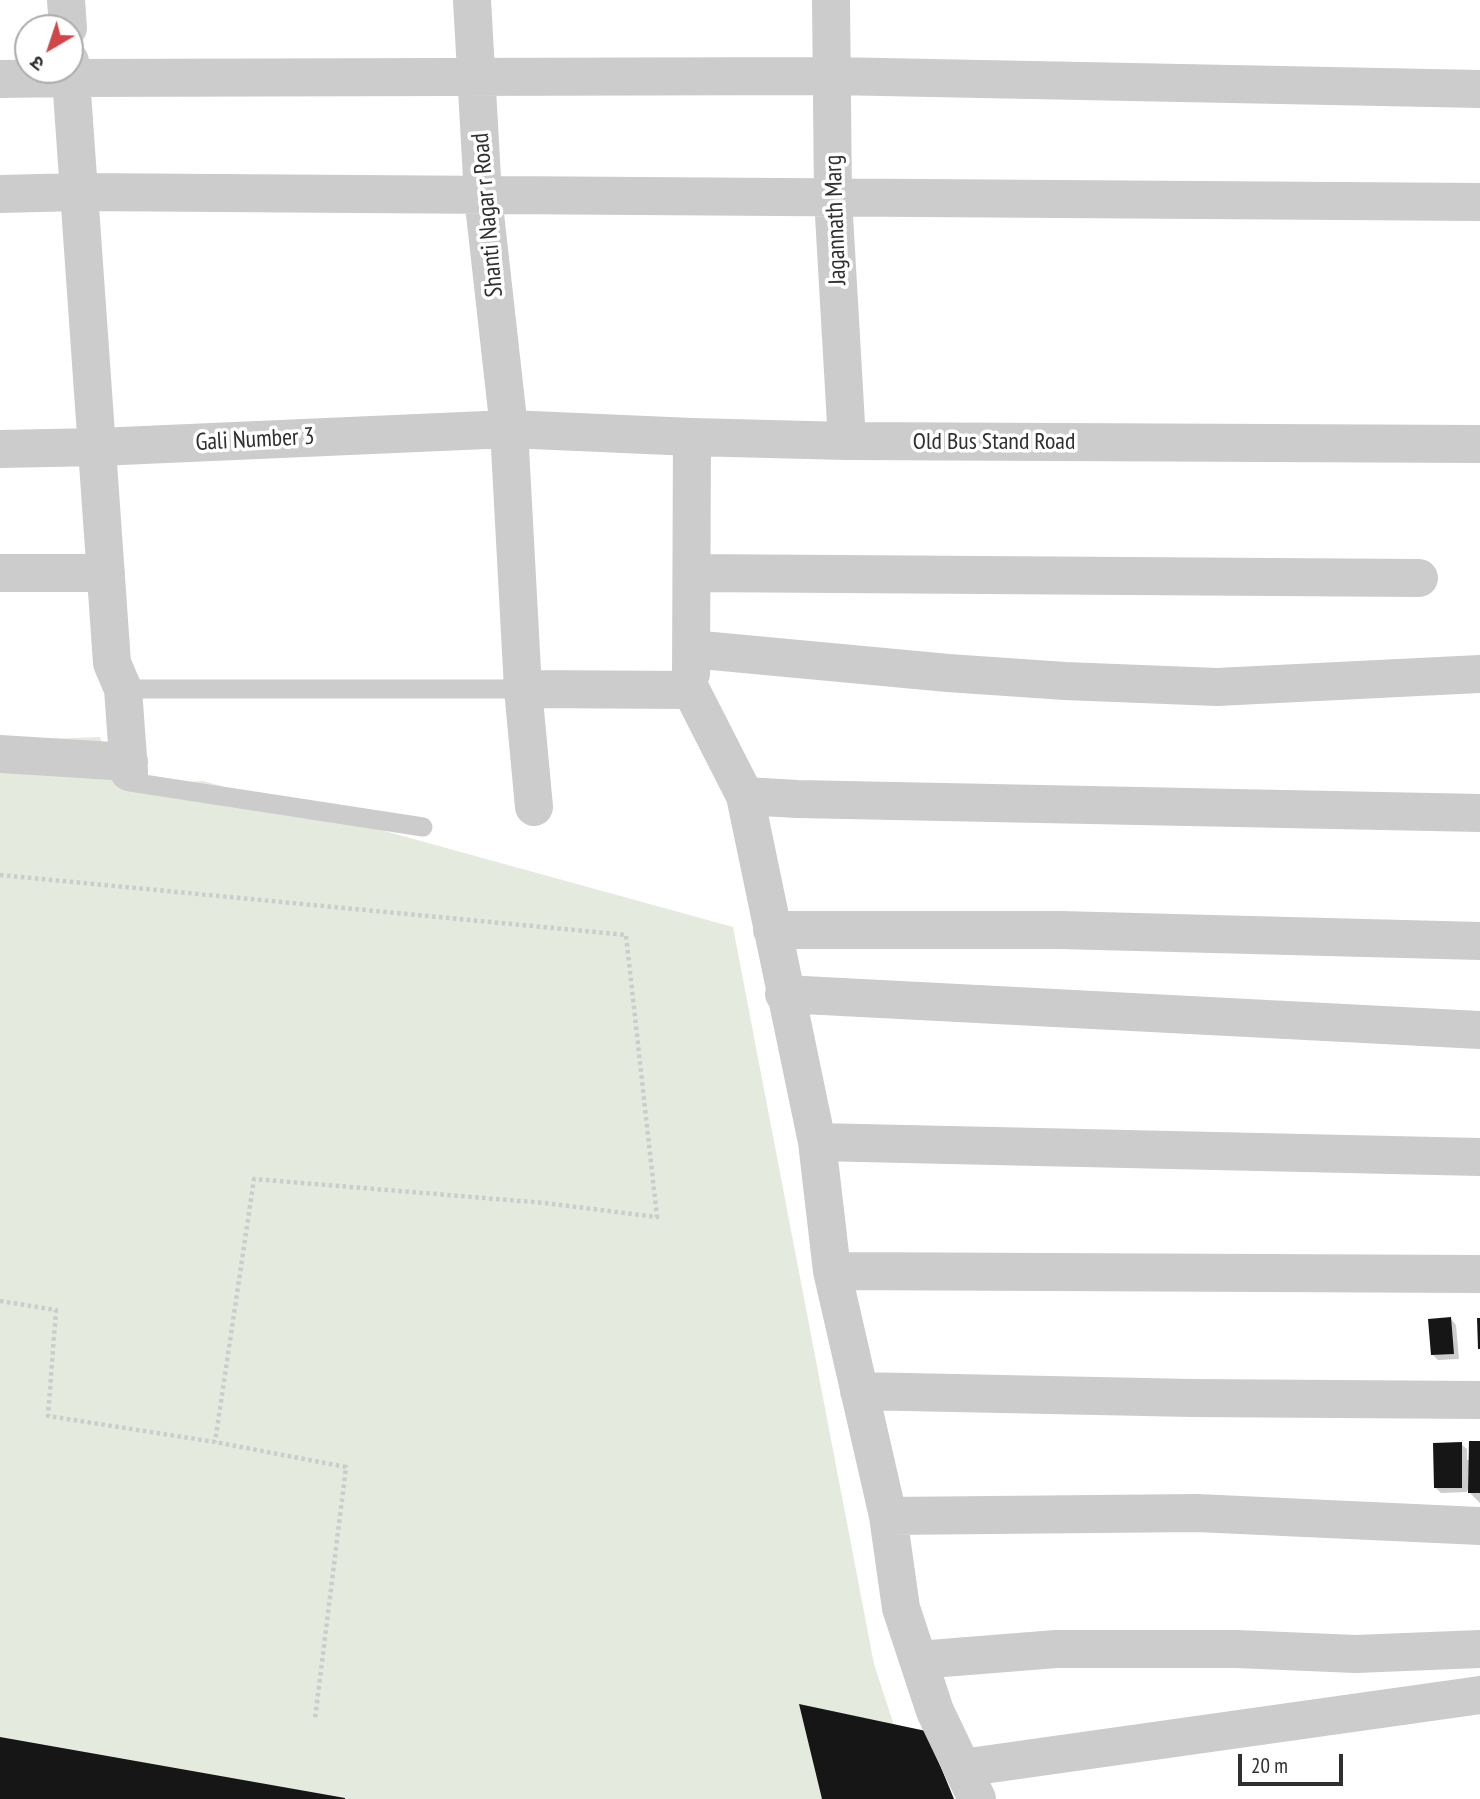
<!DOCTYPE html>
<meta charset="utf-8">
<style>
body{margin:0}
#map{position:relative;width:1480px;height:1799px;overflow:hidden;background:#fff;font-family:"PT Sans Narrow","Noto Sans Devanagari",sans-serif}
canvas{display:block}
.north{position:absolute;left:14px;top:14px;width:70px;height:70px;box-sizing:border-box;background:#fff;border:2px solid #acacac;border-radius:50%;rotate:219deg;font-size:19px;font-weight:700;line-height:28px;text-align:center;color:#2f2f2f}
.north::after{content:'';display:block;margin:auto;width:24px;height:32px;background:#d24549;clip-path:polygon(50% 0,100% 100%,50% 72%,0 100%)}
.scale{position:absolute;left:1238px;top:1754px;width:105px;height:32px;box-sizing:border-box;border:4px solid #2f2f2f;border-top:0;padding-left:9px;font-size:21px;line-height:24px;white-space:nowrap;color:#2f2f2f;-webkit-text-stroke:5px #fff;paint-order:stroke}
</style>
<div id="map">
<canvas width="1480" height="1799"></canvas>
<div class="north">उ</div>
<div class="scale">20 m</div>
</div>
<script>
const g = document.querySelector('canvas').getContext('2d');
g.lineJoin = 'round';
function fill(path, color) { g.fillStyle = color; g.fill(path, 'evenodd'); }
const shape = rows => new Path2D(rows.map(r => 'M' + r).join(''));
function trace(path, color, width, dash) { g.strokeStyle = color; g.lineWidth = width; g.lineCap = dash ? 'butt' : 'round'; g.setLineDash(dash || []); g.stroke(path); }
function write(font, color, halo, rows, align = 'center') {
  g.font = font + ' "PT Sans Narrow",sans-serif'; g.lineWidth = 7; g.setLineDash([]); g.textBaseline = 'middle'; g.strokeStyle = halo; g.fillStyle = color; for (const [text, x, y, turn = 0] of rows) {
    g.save(); g.translate(x, y); g.rotate((+turn || 0) * Math.PI / 180); g.textAlign = isNaN(turn) ? turn : align; if (halo) g.strokeText(text, 0, 0); g.fillText(text, 0, 0); g.restore();
  }
}
fill(shape([
 [100,737,118,786,203,781,733,927,874,1664,918,1799,199,1799,0,1762,0,741]
]), '#e4ebde');
fill(shape([
 [1451,1319,1456,1325,1459,1359,1438,1360,1433,1355],
 [1480,1443,1480,1503,1467,1490,1467,1492,1441,1493,1435,1487,1461,1444,1467,1449,1467,1460,1470,1460]
]), '#0003');
fill(shape([
 [1451,1317,1454,1354,1431,1355,1428,1319],
 [1477,1318,1480,1318,1480,1349,1478,1349],
 [1469,1441,1480,1441,1480,1493,1468,1493],
 [1462,1442,1462,1488,1434,1488,1433,1443],
 [799,1704,926,1731,954,1799,822,1799],
 [0,1737,345,1798,345,1799,0,1799]
]), '#161616');
trace(shape([
 [0,875,626,935,657,1217,545,1203,254,1179,215,1442],
 [0,1301,56,1310,48,1416,215,1442,346,1467,315,1719]
]), '#ccc', 4.5, [3.5, 3.5]);
trace(shape([
 [123,689,523,689],
 [129,772,130,782,423,827]
]), '#ccc', 19);
trace(shape([
 [66,0,68,28],
 [472,0,483,196,509,429,523,689,534,807],
 [831,0,833,198,847,441],
 [0,79,71,78,70,61],
 [0,194,79,192,1480,202],
 [0,449,98,447,509,429,692,437,847,441,1480,444],
 [0,573,106,573],
 [692,573,1419,578],
 [691,649,948,673,1065,681,1217,687,1480,674],
 [691,674,692,437],
 [523,689,691,690,745,796],
 [0,754,129,762],
 [129,772,123,689,112,663,71,78,832,76,1480,89],
 [772,930,1060,930,1480,941],
 [784,994,1480,1030],
 [817,1142,1480,1157],
 [832,1271,1480,1274],
 [859,1391,1192,1398,1480,1400],
 [888,1516,832,1271,817,1142,745,796,797,799,1480,813],
 [918,1660,1056,1649,1236,1649,1356,1654,1480,1649],
 [962,1768,1480,1695],
 [977,1799,935,1711,901,1608,888,1516,1197,1513,1480,1526]
]), '#ccc', 38);
write('24px', '#2f2f2f', '#fff', [
 ["Shanti Nagar r Road",488,215,-95],
 ["Jagannath Marg",836,220,-92],
 ["Gali Number 3",255,440,-3],
 ["Old Bus Stand Road",994,442]
]);
</script>
